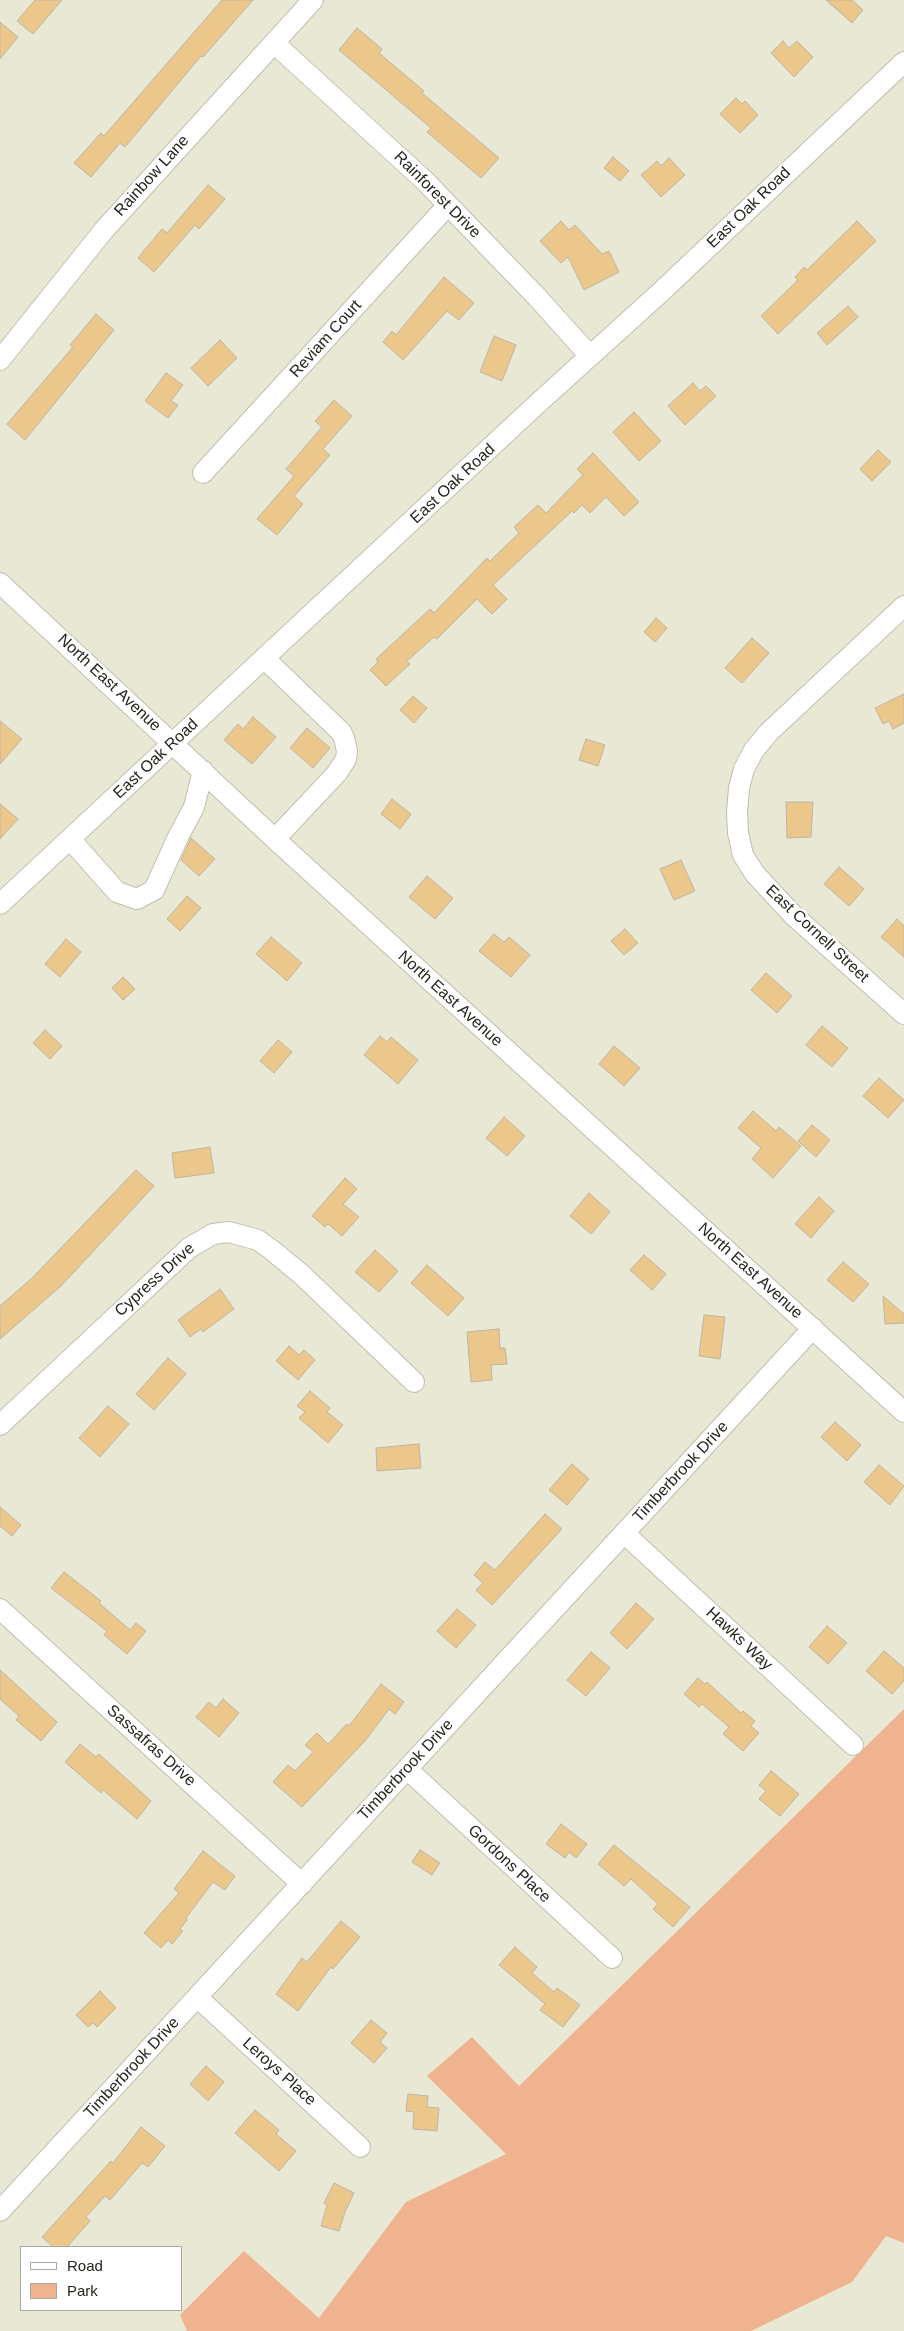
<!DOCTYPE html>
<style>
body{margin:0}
#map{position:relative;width:904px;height:2331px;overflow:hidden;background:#e8e8d5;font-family:Helvetica,sans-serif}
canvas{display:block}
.legend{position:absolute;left:20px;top:2246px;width:162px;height:65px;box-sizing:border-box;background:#fff;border:1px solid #a8a8a5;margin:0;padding:6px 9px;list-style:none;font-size:15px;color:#25251e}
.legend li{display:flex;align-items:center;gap:10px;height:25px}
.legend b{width:25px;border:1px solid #a8a8a5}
</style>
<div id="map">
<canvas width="904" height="2331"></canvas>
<ul class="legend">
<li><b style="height:6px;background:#fff"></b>Road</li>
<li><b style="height:14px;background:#efb38f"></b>Park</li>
</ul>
</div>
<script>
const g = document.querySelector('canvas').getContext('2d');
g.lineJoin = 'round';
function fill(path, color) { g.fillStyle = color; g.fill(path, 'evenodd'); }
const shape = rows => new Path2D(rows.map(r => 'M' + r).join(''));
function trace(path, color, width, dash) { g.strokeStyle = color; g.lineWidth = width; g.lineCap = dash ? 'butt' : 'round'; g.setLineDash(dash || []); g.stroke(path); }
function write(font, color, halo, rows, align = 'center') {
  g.font = font + ' Helvetica,sans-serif'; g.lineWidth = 5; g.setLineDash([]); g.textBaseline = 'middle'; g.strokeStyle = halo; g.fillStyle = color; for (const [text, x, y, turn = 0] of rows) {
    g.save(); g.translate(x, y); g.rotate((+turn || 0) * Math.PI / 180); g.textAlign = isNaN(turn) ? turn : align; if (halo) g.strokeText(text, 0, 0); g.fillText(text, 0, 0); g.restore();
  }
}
fill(shape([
 [904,1709,904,2243,886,2236,852,2282,751,2331,187,2331,180,2315,244,2251,319,2318,406,2202,506,2154,427,2076,472,2037,519,2086]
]), '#efb38f');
const building = shape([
 [35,0,62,0,33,34,17,21,35,0],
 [222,0,253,0,203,57,201,56,125,147,120,143,91,177,74,163,101,133,104,136,222,0],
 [826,0,852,0,863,10,852,23,826,0],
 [0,22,18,37,0,59,0,22],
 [357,28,382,49,379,53,424,91,422,93,499,158,481,178,427,132,431,128,339,50,357,28],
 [783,41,789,48,797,41,813,57,794,77,771,53,783,41],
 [736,98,742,104,745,101,758,115,740,133,720,114,736,98],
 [613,157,629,171,620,181,604,168,613,157],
 [669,158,685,175,661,197,641,175,657,161,661,166,669,158],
 [208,185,225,199,199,229,195,225,154,272,138,258,162,229,167,233,208,185],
 [561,221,569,230,575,225,602,254,609,251,619,272,584,290,568,257,561,263,540,241,561,221],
 [857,221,876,241,778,334,761,316,798,280,795,277,804,267,807,270,857,221],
 [444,277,474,303,459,320,447,311,403,360,383,342,392,331,396,335,444,277],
 [848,306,858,317,827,345,817,333,848,306],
 [96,314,114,330,25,440,7,424,73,347,70,345,96,314],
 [494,336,516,345,502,381,480,372,494,336],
 [220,340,237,358,208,386,191,368,220,340],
 [166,373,183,385,171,401,178,405,168,418,145,401,166,373],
 [693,383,700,391,706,386,716,396,685,425,668,406,693,383],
 [334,400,352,416,323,449,330,455,294,496,303,504,277,535,257,519,294,476,286,469,322,427,315,421,334,400],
 [634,412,661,441,639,461,613,432,634,412],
 [878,450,891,462,872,481,860,469,878,450],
 [593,453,639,502,624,516,606,497,590,513,582,505,574,513,572,511,493,585,507,599,492,614,477,599,437,639,434,637,407,661,410,664,386,686,370,670,378,662,376,659,430,609,434,613,487,558,490,561,519,533,514,527,538,505,546,513,583,475,577,469,593,453],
 [656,618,667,628,655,642,644,632,656,618],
 [752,638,769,653,742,683,725,668,752,638],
 [904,694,904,723,893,729,889,721,883,724,875,708,904,694],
 [413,696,427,708,414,723,400,710,413,696],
 [253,717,276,737,252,764,224,740,238,724,243,729,253,717],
 [0,721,22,739,0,764,0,721],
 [307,728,330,748,313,768,290,748,307,728],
 [586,739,605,745,598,766,579,760,586,739],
 [392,799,411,814,400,829,381,814,392,799],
 [786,802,813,802,811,837,787,838,786,802],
 [0,804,18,819,0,839,0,804],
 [191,838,215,859,199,876,181,860,191,838],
 [681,860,695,891,674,900,660,869,681,860],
 [839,867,864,889,849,906,824,884,839,867],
 [427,876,453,898,435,919,409,897,427,876],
 [187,896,201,908,180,931,167,919,187,896],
 [897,919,904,926,904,957,881,937,897,919],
 [625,929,638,943,624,955,611,941,625,929],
 [494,934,504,942,509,937,530,955,511,977,479,951,494,934],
 [271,937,302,963,287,981,256,954,271,937],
 [66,939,81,952,60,977,45,964,66,939],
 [766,973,792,996,777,1013,751,990,766,973],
 [123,977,135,989,123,1000,112,988,123,977],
 [822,1026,848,1048,832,1067,806,1045,822,1026],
 [45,1030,62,1046,50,1059,33,1043,45,1030],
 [380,1036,387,1042,391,1037,418,1060,398,1084,364,1055,380,1036],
 [278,1040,292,1052,274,1073,260,1061,278,1040],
 [614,1046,640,1068,624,1086,599,1064,614,1046],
 [879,1078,904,1100,888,1118,863,1096,879,1078],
 [753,1111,776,1131,779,1127,801,1146,773,1178,752,1159,761,1148,738,1128,753,1111],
 [504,1117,525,1136,507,1156,486,1138,504,1117],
 [812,1125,830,1140,816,1157,798,1141,812,1125],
 [210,1147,214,1173,175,1178,172,1153,210,1147],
 [136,1170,154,1186,61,1286,0,1339,0,1306,32,1278,136,1170],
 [345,1178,357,1189,343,1204,359,1217,342,1236,328,1224,325,1227,312,1216,345,1178],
 [589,1193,610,1212,591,1234,570,1216,589,1193],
 [819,1197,834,1211,811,1238,795,1224,819,1197],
 [375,1250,398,1271,379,1292,355,1272,375,1250],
 [644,1255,666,1274,652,1290,630,1270,644,1255],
 [843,1262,869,1284,853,1302,827,1280,843,1262],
 [427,1265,464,1298,448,1316,411,1283,427,1265],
 [220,1289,234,1309,203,1332,201,1329,190,1337,178,1320,220,1289],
 [883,1296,904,1314,904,1323,885,1324,883,1296],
 [704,1315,725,1317,720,1359,699,1356,704,1315],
 [499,1329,500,1348,505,1348,507,1364,491,1365,492,1380,471,1382,467,1332,499,1329],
 [289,1346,299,1355,304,1350,315,1360,298,1380,276,1361,289,1346],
 [168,1358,186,1374,154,1410,136,1394,168,1358],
 [310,1391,330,1408,327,1412,343,1425,328,1443,299,1418,305,1412,297,1406,310,1391],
 [108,1406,129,1424,100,1457,79,1438,108,1406],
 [835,1422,861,1445,847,1461,821,1437,835,1422],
 [419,1444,421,1468,377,1471,376,1448,419,1444],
 [572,1464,589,1479,567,1505,549,1490,572,1464],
 [879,1465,904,1486,890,1505,864,1482,879,1465],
 [0,1507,21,1525,12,1536,0,1526,0,1507],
 [545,1514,562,1529,492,1605,476,1590,483,1583,474,1575,485,1562,495,1570,545,1514],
 [64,1572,101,1601,99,1603,130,1630,136,1623,146,1631,127,1654,104,1635,107,1631,51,1588,64,1572],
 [636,1603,654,1619,627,1649,610,1633,636,1603],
 [457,1609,476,1625,456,1648,437,1631,457,1609],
 [827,1626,847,1643,828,1664,809,1647,827,1626],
 [884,1651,904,1668,904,1681,892,1694,866,1671,884,1651],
 [591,1652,610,1668,586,1696,567,1680,591,1652],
 [0,1670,57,1722,41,1741,16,1720,19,1716,0,1699,0,1670],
 [698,1678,705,1684,707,1682,741,1713,743,1711,755,1721,751,1726,759,1733,743,1751,723,1734,729,1727,702,1704,699,1707,684,1694,698,1678],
 [381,1684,404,1702,395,1714,389,1709,365,1741,302,1807,273,1782,288,1765,295,1771,313,1752,305,1745,317,1733,328,1744,347,1724,349,1726,381,1684],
 [223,1699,239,1713,219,1737,196,1717,209,1702,216,1708,223,1699],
 [80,1744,96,1757,99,1754,151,1801,137,1819,103,1790,101,1793,65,1762,80,1744],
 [771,1771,799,1794,780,1816,759,1799,766,1791,759,1785,771,1771],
 [561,1824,587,1844,576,1858,569,1852,565,1858,546,1844,561,1824],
 [614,1845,690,1907,673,1927,653,1909,658,1904,631,1879,624,1886,598,1864,614,1845],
 [420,1850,440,1863,432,1875,412,1862,420,1850],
 [203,1851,235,1876,225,1890,213,1882,186,1918,187,1920,180,1929,183,1931,172,1944,168,1940,161,1948,144,1933,179,1893,174,1889,203,1851],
 [341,1921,360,1937,333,1969,331,1967,298,2011,276,1994,302,1958,307,1962,341,1921],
 [515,1947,537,1967,532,1973,554,1992,557,1988,580,2005,563,2027,540,2010,545,2004,499,1965,515,1947],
 [100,1991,116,2008,97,2027,93,2023,88,2027,76,2015,100,1991],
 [371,2020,387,2033,380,2042,387,2048,374,2063,351,2043,371,2020],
 [206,2066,224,2082,208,2101,190,2084,206,2066],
 [408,2094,428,2096,427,2107,439,2108,437,2131,413,2129,414,2112,406,2111,408,2094],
 [255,2110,279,2130,276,2134,296,2151,279,2171,235,2133,255,2110],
 [141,2127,165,2146,148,2167,142,2163,110,2200,105,2196,86,2217,90,2221,67,2247,53,2247,42,2237,111,2161,113,2163,141,2127],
 [334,2183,354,2193,345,2212,339,2231,321,2226,327,2205,324,2203,334,2183]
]);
fill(building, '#ebc78c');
trace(building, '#beb4a4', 1);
const minor = shape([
 [274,43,425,181,537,297,590,356],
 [0,360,104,230,313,0],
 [203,473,448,205],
 [0,583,277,841,904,1412],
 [904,606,769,732,754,750,744,769,739,788,737,812,738,833,743,855,755,874,793,915,904,1014],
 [265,659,341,732,344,738,347,751,346,759,337,773,275,839],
 [70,839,117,892,137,899,154,890,178,837,194,807,203,771],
 [0,904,536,405,663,290,904,62],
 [0,1425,189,1248,213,1234,229,1232,258,1240,273,1251,302,1275,414,1382],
 [624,1533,853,1745],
 [0,1609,302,1884],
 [407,1769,612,1958],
 [197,1997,360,2147],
 [0,2211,813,1328]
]);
trace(minor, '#bfbfad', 22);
trace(minor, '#fff', 20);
write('16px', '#25251e', '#fff', [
 ["Rainbow Lane",152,176,-48],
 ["Rainforest Drive",437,195,45],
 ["East Oak Road",749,208,-44],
 ["Reviam Court",326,339,-48],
 ["East Oak Road",453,484,-43],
 ["North East Avenue",109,683,43],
 ["East Oak Road",156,759,-43],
 ["East Cornell Street",817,934,43],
 ["North East Avenue",450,999,42],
 ["North East Avenue",750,1271,42],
 ["Cypress Drive",155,1280,-42],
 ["Timberbrook Drive",681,1472,-47],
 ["Hawks Way",739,1639,43],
 ["Sassafras Drive",151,1746,42],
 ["Timberbrook Drive",406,1770,-47],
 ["Gordons Place",509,1864,43],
 ["Timberbrook Drive",132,2068,-47],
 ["Leroys Place",279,2072,42]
]);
</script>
